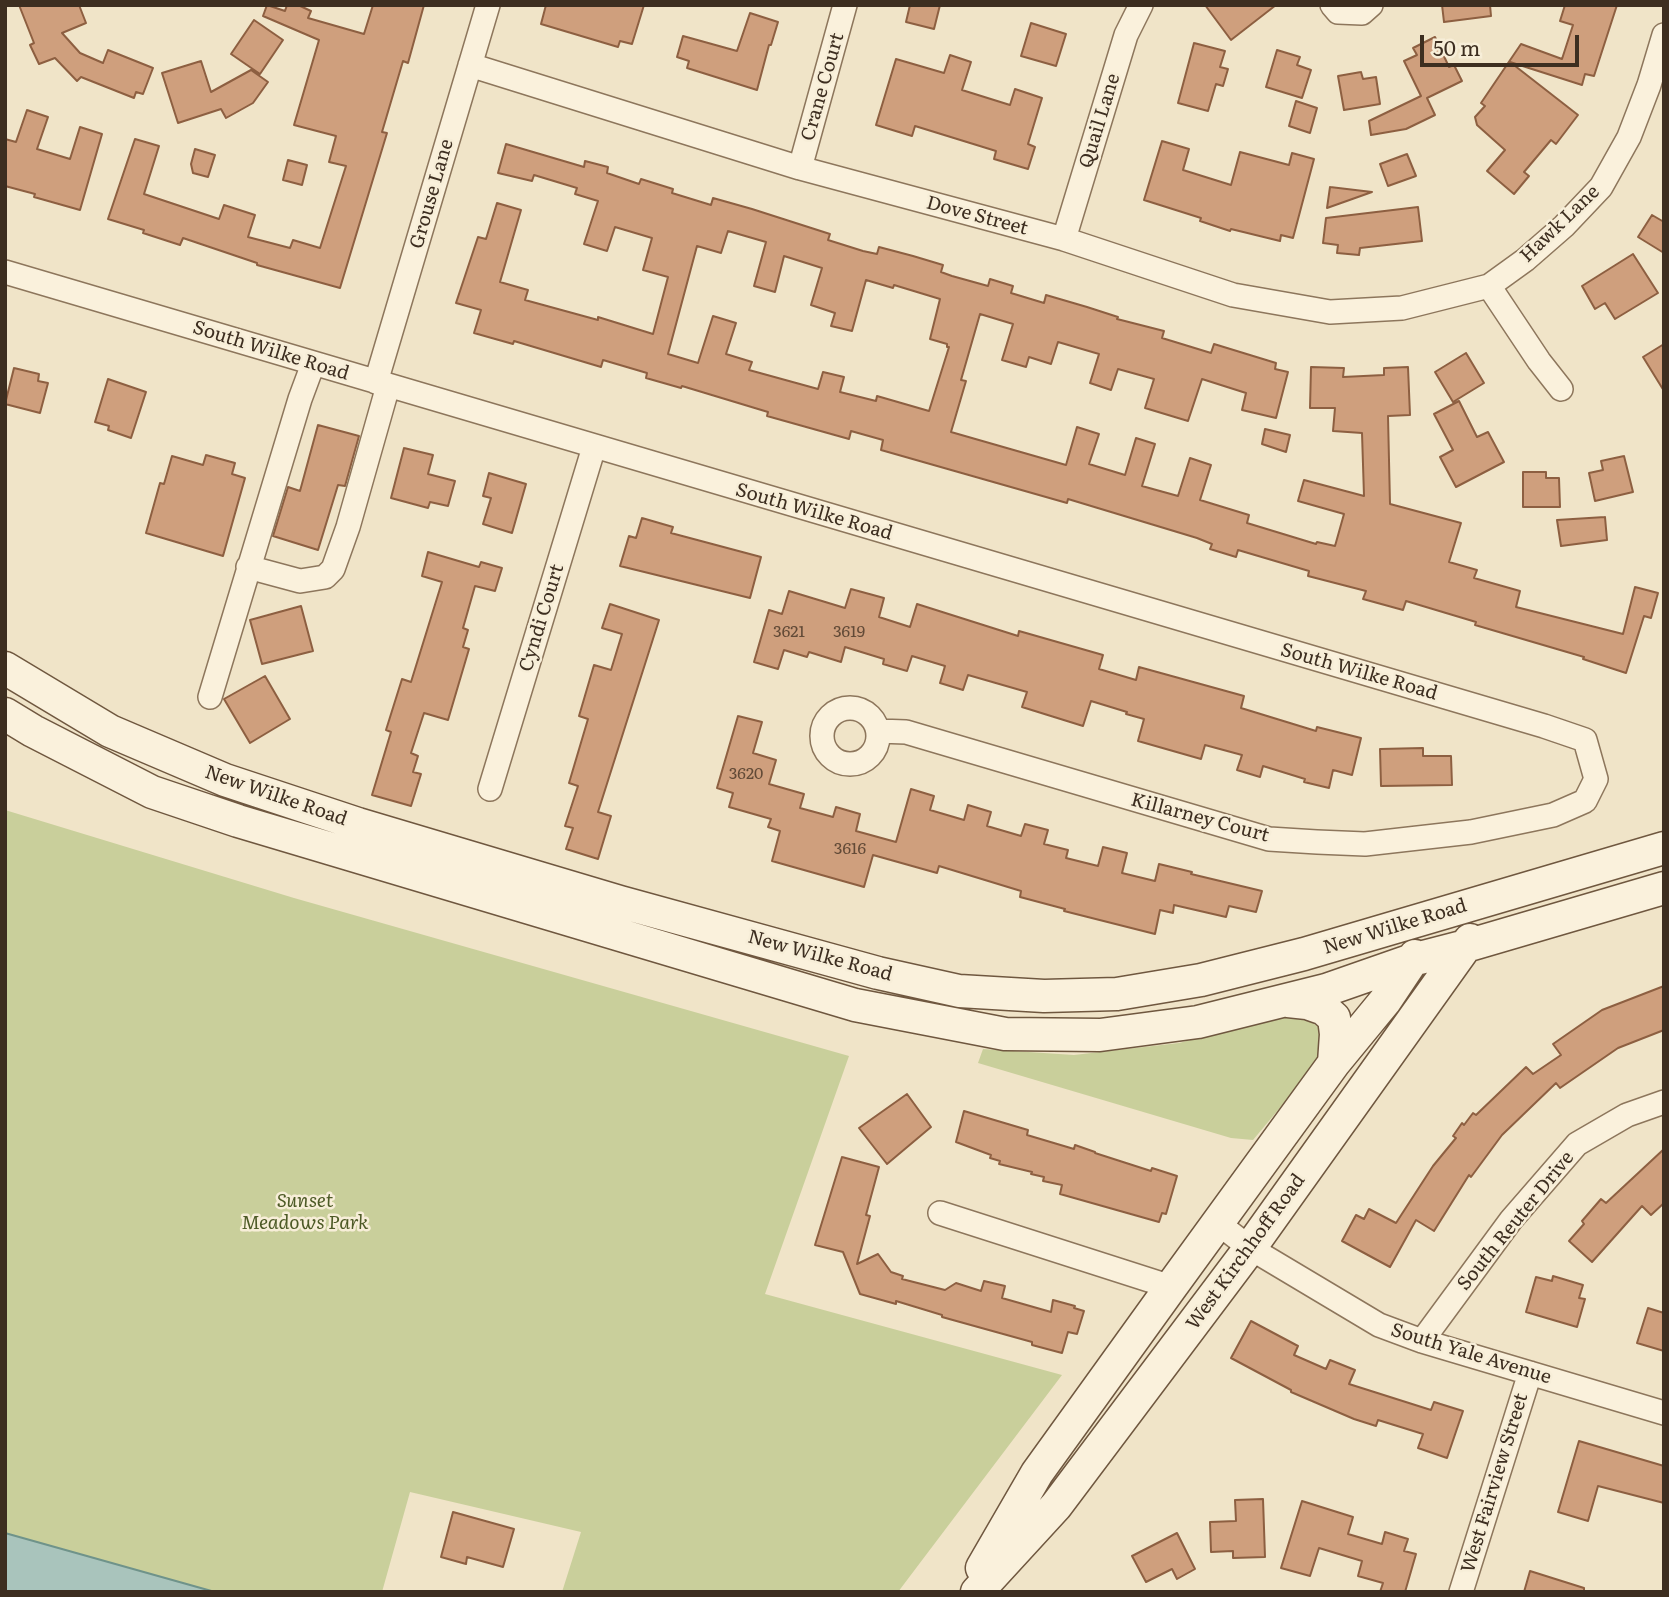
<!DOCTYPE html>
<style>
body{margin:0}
#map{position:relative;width:1669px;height:1597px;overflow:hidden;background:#f0e4c8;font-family:Literata,serif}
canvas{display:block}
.frame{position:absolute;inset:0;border:7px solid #3d2e20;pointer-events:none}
.scale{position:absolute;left:1420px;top:35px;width:159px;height:32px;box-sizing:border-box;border:4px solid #3d2e20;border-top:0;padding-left:9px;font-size:21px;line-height:24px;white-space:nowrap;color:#3d2e20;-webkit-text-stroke:5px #f7eed8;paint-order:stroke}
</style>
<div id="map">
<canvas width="1669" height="1597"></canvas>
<div class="frame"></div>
<div class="scale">50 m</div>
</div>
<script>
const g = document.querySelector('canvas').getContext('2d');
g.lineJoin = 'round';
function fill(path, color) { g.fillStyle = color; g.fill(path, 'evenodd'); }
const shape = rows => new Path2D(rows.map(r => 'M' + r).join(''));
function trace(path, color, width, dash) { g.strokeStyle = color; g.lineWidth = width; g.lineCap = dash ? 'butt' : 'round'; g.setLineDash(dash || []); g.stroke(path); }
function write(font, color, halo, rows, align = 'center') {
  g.font = font + ' Literata,serif'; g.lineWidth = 5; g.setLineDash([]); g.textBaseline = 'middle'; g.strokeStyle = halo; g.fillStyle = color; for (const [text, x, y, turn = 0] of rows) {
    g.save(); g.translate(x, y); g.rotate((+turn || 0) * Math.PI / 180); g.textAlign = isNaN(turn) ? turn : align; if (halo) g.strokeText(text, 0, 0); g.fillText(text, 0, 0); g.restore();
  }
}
fill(shape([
 [5,810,294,898,849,1056,765,1294,1062,1375,898,1592,562,1592,581,1532,410,1492,382,1592,5,1592],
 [1299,1015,1322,1029,1324,1055,1253,1140,1231,1138,978,1063,983,1049,1074,1055,1179,1043,1279,1017]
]), '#c9cf9b');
const water = shape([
 [5,1533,215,1592,5,1592,5,1533]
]);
fill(water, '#a9c4bc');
trace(water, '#6f938a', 2);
const building = shape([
 [19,5,79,5,86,23,62,33,80,53,103,63,108,50,153,68,143,94,136,92,134,98,81,77,77,81,55,58,39,64,30,45,34,43,19,5],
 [267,5,285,11,287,5,298,5,311,11,308,18,364,34,373,5,424,5,408,63,403,61,382,132,387,133,340,288,257,265,257,263,183,238,180,245,143,233,144,230,108,219,135,139,159,146,144,194,219,219,224,205,255,215,248,237,290,248,293,240,320,248,346,166,329,162,336,136,294,125,319,40,263,16,267,5],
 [546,5,644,5,632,44,620,41,618,47,541,24,546,5],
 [910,5,940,5,934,29,906,22,910,5],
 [1205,5,1276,5,1231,40,1205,5],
 [1442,5,1490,5,1491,16,1444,22,1442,5],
 [1565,5,1617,5,1594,76,1585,74,1582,85,1510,62,1578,115,1556,144,1551,140,1524,172,1529,176,1514,194,1487,171,1505,150,1477,125,1475,117,1485,106,1481,103,1521,44,1562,59,1573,25,1560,21,1565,5],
 [750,13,778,22,771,45,769,45,757,90,687,68,689,61,677,57,683,36,737,51,750,13],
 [254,20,283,40,260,74,231,54,254,20],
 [1031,23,1066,34,1056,66,1021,56,1031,23],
 [1435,37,1449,67,1454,65,1462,81,1427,98,1435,115,1406,129,1371,135,1369,121,1421,96,1404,61,1417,55,1413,48,1435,37],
 [1194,43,1225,51,1220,67,1228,69,1223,86,1216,84,1208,111,1178,103,1194,43],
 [1277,50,1300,57,1297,65,1311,70,1302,98,1266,87,1277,50],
 [950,55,971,62,962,90,1010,105,1015,89,1042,98,1028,144,1035,147,1028,169,994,159,996,151,915,126,912,136,876,125,896,59,944,73,950,55],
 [201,61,211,92,251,70,268,82,253,103,226,118,221,109,178,123,162,73,201,61],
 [1361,72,1363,79,1376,77,1380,104,1344,110,1338,76,1361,72],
 [1296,101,1317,108,1310,133,1289,126,1296,101],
 [27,110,48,117,37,149,70,159,80,127,102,134,80,210,34,197,35,194,5,186,5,139,16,142,27,110],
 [1162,141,1189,149,1183,170,1231,185,1240,152,1289,165,1292,153,1314,159,1293,238,1281,235,1280,241,1231,229,1230,231,1200,221,1201,218,1144,200,1162,141],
 [506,144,584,167,585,161,608,167,607,173,639,184,641,179,673,189,672,193,711,205,713,198,752,209,830,234,828,240,863,251,877,254,879,247,913,256,943,265,941,272,952,276,988,286,990,279,1013,286,1011,293,1044,303,1046,295,1087,307,1118,317,1117,319,1164,331,1162,338,1211,353,1214,344,1276,363,1275,369,1288,372,1276,418,1242,410,1246,393,1202,379,1188,421,1145,408,1154,379,1118,369,1111,390,1090,383,1099,354,1058,342,1051,364,1029,357,1026,367,1002,360,1013,324,980,314,961,380,966,381,951,432,1066,465,1077,427,1099,434,1089,464,1125,475,1136,438,1155,444,1142,486,1178,496,1190,458,1211,465,1200,500,1249,515,1247,523,1316,544,1317,542,1335,546,1344,514,1298,501,1304,480,1364,496,1362,433,1333,431,1335,408,1310,408,1311,367,1344,368,1343,377,1384,375,1384,368,1408,367,1410,415,1388,416,1390,504,1461,523,1449,562,1477,570,1474,578,1520,591,1516,607,1623,634,1635,587,1658,593,1651,618,1644,616,1626,673,1583,659,1584,657,1475,625,1476,622,1406,601,1403,610,1363,599,1366,591,1308,576,1309,571,1238,550,1236,557,1210,549,1212,544,1197,538,1068,499,1067,503,881,450,883,440,851,431,849,439,767,416,768,412,682,386,681,388,646,378,647,373,603,360,601,367,514,341,513,344,474,333,481,310,456,303,478,237,486,239,497,203,521,210,500,282,528,290,525,300,598,320,598,317,653,334,668,277,643,270,652,238,615,227,607,251,584,244,598,201,575,194,577,188,534,175,532,181,498,173,506,144],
 [728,231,766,242,754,286,775,292,784,256,822,268,811,305,835,313,831,326,852,331,866,280,893,288,894,285,940,299,930,339,947,344,947,347,949,347,929,411,877,396,876,401,840,392,844,377,823,372,818,389,749,370,752,362,726,354,736,323,713,316,698,363,668,354,697,246,721,253,728,231],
 [195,149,215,155,208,177,193,173,191,164,195,149],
 [1407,154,1416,176,1388,186,1380,164,1407,154],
 [288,160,307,165,302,185,283,180,288,160],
 [1330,187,1372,192,1327,208,1330,187],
 [1418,207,1422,241,1360,248,1359,255,1337,253,1338,245,1323,243,1326,218,1418,207],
 [1652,215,1664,222,1664,253,1638,237,1652,215],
 [1633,254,1658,293,1615,319,1605,303,1595,309,1582,286,1633,254],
 [1664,344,1664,391,1643,357,1664,344],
 [1466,353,1484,383,1453,402,1435,372,1466,353],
 [14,368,39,374,38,381,48,383,40,413,5,404,14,368],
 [108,379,146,392,131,438,108,430,109,426,95,422,108,379],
 [1459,401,1477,437,1488,432,1504,462,1456,487,1440,457,1453,450,1434,414,1459,401],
 [318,425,359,436,345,486,338,485,318,550,273,536,288,487,300,491,318,425],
 [1265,429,1290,435,1286,452,1262,444,1265,429],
 [404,448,433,455,428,474,455,481,448,506,430,502,428,508,391,498,404,448],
 [206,455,235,463,232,474,245,478,223,556,146,533,160,483,164,484,172,456,203,465,206,455],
 [1624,456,1633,492,1595,501,1589,473,1603,470,1601,461,1624,456],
 [1523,472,1546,472,1546,478,1559,478,1560,507,1523,507,1523,472],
 [489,473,526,484,512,533,483,524,491,498,483,496,489,473],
 [1605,517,1607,540,1561,546,1557,520,1605,517],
 [642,518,673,527,671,533,761,557,750,598,620,566,629,536,636,538,642,518],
 [428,552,479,567,481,562,502,568,495,591,475,586,463,628,468,630,463,647,469,649,448,720,424,713,411,753,418,756,413,772,421,774,411,806,372,795,391,732,386,730,402,679,411,682,442,582,422,576,428,552],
 [851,589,884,598,879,617,910,627,917,604,1018,636,1019,631,1103,655,1099,669,1136,680,1139,667,1244,696,1241,708,1316,731,1317,727,1361,738,1352,775,1333,770,1329,788,1304,782,1305,779,1263,766,1260,777,1237,770,1242,755,1205,745,1201,759,1138,741,1144,719,1126,714,1127,712,1091,701,1083,726,1022,707,1027,692,968,675,963,690,940,683,945,666,912,656,907,671,883,664,884,659,845,647,841,662,809,652,807,657,784,650,778,669,754,662,769,610,782,614,789,591,845,608,851,589],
 [610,604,659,620,598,812,611,816,598,859,566,849,573,828,565,826,578,786,569,783,588,719,579,716,594,665,611,670,622,634,602,628,610,604],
 [301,606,313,651,262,664,250,620,301,606],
 [265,676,290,719,250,743,224,699,265,676],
 [738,716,762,722,753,753,776,760,769,784,804,794,800,808,833,817,836,807,860,814,856,831,896,842,911,789,934,796,930,810,964,820,968,805,991,812,987,826,1021,836,1025,824,1048,830,1044,844,1068,850,1066,858,1098,866,1103,847,1127,853,1122,873,1155,881,1159,864,1192,872,1191,874,1262,891,1256,912,1229,906,1226,917,1174,905,1173,913,1160,910,1155,934,1064,911,1065,909,1020,897,1021,891,939,866,937,873,873,855,864,887,772,861,780,831,768,827,771,819,729,807,733,793,717,788,738,716],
 [1423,748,1423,756,1451,756,1452,785,1381,786,1380,749,1423,748],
 [1664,986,1664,1030,1618,1048,1560,1088,1556,1083,1502,1135,1471,1177,1469,1175,1434,1231,1416,1220,1390,1267,1342,1241,1356,1215,1364,1219,1369,1209,1396,1223,1433,1166,1456,1138,1453,1136,1462,1123,1464,1125,1473,1113,1476,1115,1526,1067,1533,1074,1561,1055,1553,1044,1602,1010,1664,986],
 [907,1094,931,1127,887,1164,859,1128,907,1094],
 [964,1111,1028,1130,1027,1135,1074,1149,1075,1145,1095,1152,1095,1153,1151,1171,1152,1168,1177,1176,1166,1214,1162,1213,1159,1222,1060,1194,1062,1185,1043,1181,1044,1177,1031,1174,1032,1172,999,1164,1000,1161,990,1158,991,1155,956,1142,964,1111],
 [1664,1149,1664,1203,1651,1215,1642,1206,1592,1262,1569,1241,1584,1224,1582,1221,1601,1199,1606,1203,1664,1149],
 [842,1157,879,1167,866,1215,870,1216,857,1264,878,1254,891,1272,903,1276,902,1279,945,1290,956,1283,981,1291,984,1281,1005,1286,1002,1298,1051,1312,1053,1300,1075,1306,1074,1308,1084,1311,1077,1334,1068,1332,1062,1353,1032,1345,1032,1342,942,1317,942,1315,896,1301,896,1304,860,1294,843,1252,815,1245,842,1157],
 [1553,1276,1583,1285,1579,1298,1585,1299,1577,1327,1526,1312,1536,1277,1552,1281,1553,1276],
 [1648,1308,1664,1313,1664,1351,1637,1343,1648,1308],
 [1251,1321,1298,1346,1294,1355,1326,1369,1330,1360,1355,1370,1349,1384,1431,1410,1434,1402,1463,1411,1447,1458,1418,1448,1423,1434,1378,1420,1376,1426,1354,1419,1291,1392,1291,1390,1231,1358,1251,1321],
 [1579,1441,1664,1466,1664,1503,1598,1486,1588,1521,1558,1512,1579,1441],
 [1263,1499,1265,1557,1233,1558,1233,1551,1211,1552,1210,1522,1236,1521,1235,1500,1263,1499],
 [1302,1501,1353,1517,1348,1534,1382,1544,1385,1532,1408,1539,1404,1551,1416,1554,1405,1592,1380,1592,1383,1583,1358,1576,1362,1561,1319,1548,1310,1576,1281,1568,1302,1501],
 [453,1512,514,1529,503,1567,467,1557,466,1564,441,1557,453,1512],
 [1177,1533,1195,1569,1177,1579,1172,1569,1146,1582,1132,1556,1177,1533],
 [1530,1571,1584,1588,1584,1592,1524,1592,1530,1571]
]);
fill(building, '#cf9f7d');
trace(building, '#8d5f41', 2);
const street = shape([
 [1332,5,1338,12,1362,13,1371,5],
 [470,65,800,168,1064,239,1233,295,1330,312,1402,308,1489,286,1525,260,1564,226,1601,187,1629,137,1649,85,1664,35],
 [800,168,845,5],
 [1064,239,1126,35,1141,5],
 [5,272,1544,726,1585,740,1596,779,1585,801,1553,815,1471,832,1365,844,1317,842,1269,839,906,732,878,731],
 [1489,286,1539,361,1561,389],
 [376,382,488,5],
 [248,567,300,581,325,577,333,569,348,527,388,386],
 [210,697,300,399,313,364],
 '822 736a28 28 0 1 1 56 0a28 28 0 1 1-56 0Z',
 [490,789,594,447],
 [940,1213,1171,1287],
 [1219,1224,1250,1248,1379,1325,1422,1341,1664,1413],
 [1422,1341,1511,1220,1577,1144,1627,1115,1664,1102],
 [1461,1592,1530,1373]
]);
const secondary = shape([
 [5,668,110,731,225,780,358,824,620,902,878,973,959,991,1044,996,1117,994,1201,980,1304,954,1664,848],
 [5,714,33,731,152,792,238,821,855,1005,1005,1034,1100,1035,1198,1022,1326,990,1412,960,1466,946,1664,888],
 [1288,1001,1307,1003,1324,1009,1334,1018,1336,1034,1334,1063],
 [982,1568,1037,1473,1171,1287,1334,1063,1385,1001,1415,956],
 [977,1592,1056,1506,1250,1248,1470,940]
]);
trace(street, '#8d765c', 26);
trace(secondary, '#6f573f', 35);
trace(street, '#faf1dc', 23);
trace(secondary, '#faf1dc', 32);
write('16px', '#624a37', null, [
 ["3621",789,632],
 ["3619",849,632],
 ["3620",746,774],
 ["3616",850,849]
]);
write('19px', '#3d2e20', '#f7eed8', [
 ["Crane Court",823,87,-74],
 ["Quail Lane",1100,121,-73],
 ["Grouse Lane",432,194,-74],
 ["Dove Street",977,216,15],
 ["Hawk Lane",1560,224,-44],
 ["South Wilke Road",271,351,17],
 ["South Wilke Road",814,512,16],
 ["Cyndi Court",542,618,-73],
 ["South Wilke Road",1359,672,16],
 ["New Wilke Road",276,796,19],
 ["Killarney Court",1200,818,15],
 ["New Wilke Road",1395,927,-17],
 ["New Wilke Road",820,956,15],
 ["South Reuter Drive",1516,1221,-51],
 ["West Kirchhoff Road",1246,1252,-54],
 ["South Yale Avenue",1471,1354,17],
 ["West Fairview Street",1495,1483,-73]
]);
write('italic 19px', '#4d5a26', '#f7eed8', [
 ["Sunset",305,1201],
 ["Meadows Park",305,1223]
]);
</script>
